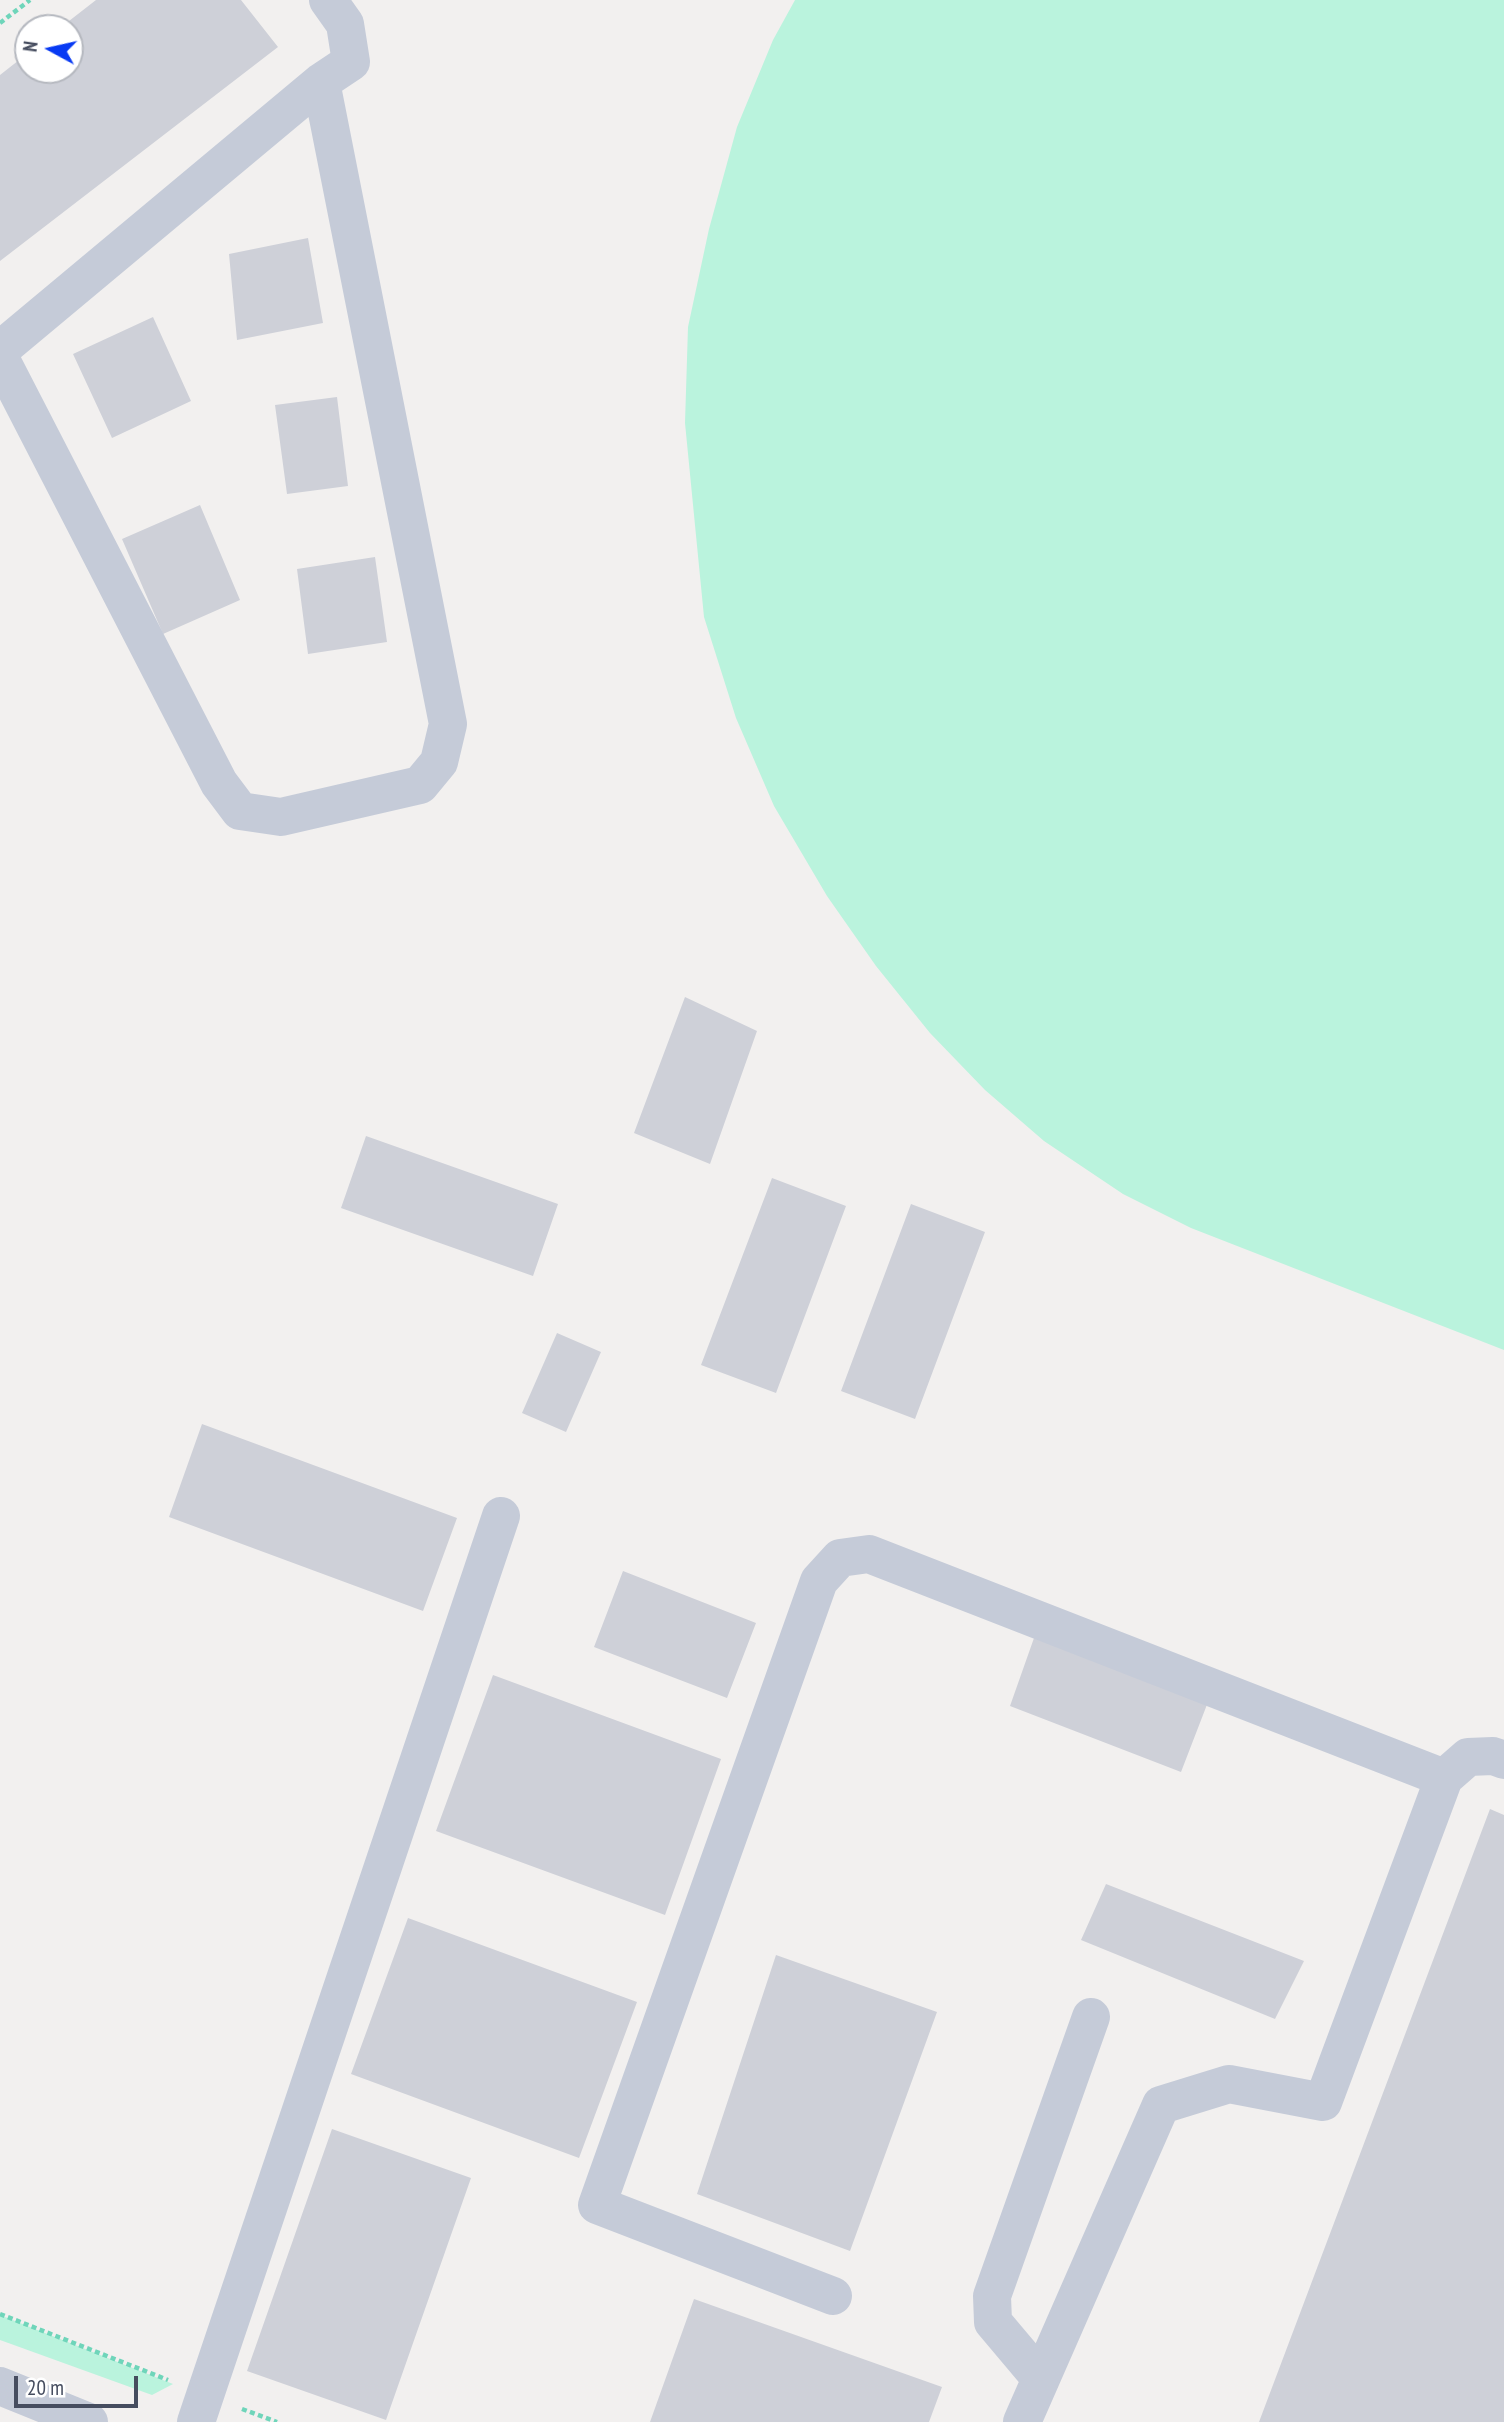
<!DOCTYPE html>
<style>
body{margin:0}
#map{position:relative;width:1504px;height:2422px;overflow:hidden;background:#f2f0ef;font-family:"PT Sans Narrow",sans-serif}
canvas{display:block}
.north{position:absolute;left:14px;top:14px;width:70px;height:70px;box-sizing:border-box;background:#fff;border:2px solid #b5b8bf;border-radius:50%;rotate:278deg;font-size:19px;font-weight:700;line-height:28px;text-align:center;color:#464d5f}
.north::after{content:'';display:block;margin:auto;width:24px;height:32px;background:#083af3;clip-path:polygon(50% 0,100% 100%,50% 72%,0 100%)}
.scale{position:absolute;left:14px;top:2376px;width:124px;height:32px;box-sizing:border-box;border:4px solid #464d5f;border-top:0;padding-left:9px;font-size:21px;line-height:24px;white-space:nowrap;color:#464d5f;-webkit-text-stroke:5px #fff;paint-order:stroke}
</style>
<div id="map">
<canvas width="1504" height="2422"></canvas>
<div class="north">N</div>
<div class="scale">20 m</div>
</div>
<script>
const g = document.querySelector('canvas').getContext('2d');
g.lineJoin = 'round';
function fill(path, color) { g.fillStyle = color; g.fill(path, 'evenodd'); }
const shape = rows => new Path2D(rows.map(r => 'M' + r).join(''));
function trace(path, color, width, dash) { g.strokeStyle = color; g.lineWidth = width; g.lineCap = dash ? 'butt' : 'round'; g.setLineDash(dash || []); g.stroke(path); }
fill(shape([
 [795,0,1504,0,1504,1350,1191,1228,1123,1194,1044,1141,985,1090,930,1033,876,966,827,896,774,806,736,718,704,617,685,423,688,327,709,229,737,127,773,40],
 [0,2315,173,2384,152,2395,0,2340]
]), '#baf3dd');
fill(shape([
 [96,0,241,0,278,47,0,261,0,75,28,53,28,70,70,70,70,28,60,28],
 [308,238,323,323,237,340,229,254],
 [153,317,191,401,112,438,73,354],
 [337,397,348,486,287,494,275,405],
 [200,505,240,600,163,634,122,539],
 [375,557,387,642,308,654,297,569],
 [685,997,757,1031,710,1164,634,1133],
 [366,1136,558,1204,533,1276,341,1208],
 [772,1178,846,1206,776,1393,701,1365],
 [911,1204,985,1232,915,1419,841,1391],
 [557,1333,601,1352,566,1432,522,1413],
 [202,1424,457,1518,423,1611,169,1517],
 [623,1571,756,1623,727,1698,594,1647],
 [1034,1638,1208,1702,1181,1772,1010,1706],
 [493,1675,721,1759,665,1915,436,1831],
 [1490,1809,1504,1815,1504,2422,1259,2422],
 [1106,1884,1304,1961,1275,2019,1081,1940],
 [408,1918,637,2002,579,2158,351,2074],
 [776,1955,937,2012,850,2251,697,2194],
 [332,2129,471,2178,386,2420,247,2371],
 [694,2299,942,2387,929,2422,650,2422]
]), '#ced0d8');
trace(shape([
 [0,23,30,0],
 [0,2314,168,2380],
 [242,2409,277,2422]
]), '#6fd5ba', 4.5, [5, 3.5]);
trace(shape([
 [0,350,321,82,351,62,345,24,328,0],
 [0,358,219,783,240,811,281,817,420,785,439,762,448,724,321,82],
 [833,2296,597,2205,819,1581,840,1558,869,1554,1444,1778],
 [1041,2379,993,2322,992,2296,1091,2017],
 [0,2386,89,2422],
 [196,2422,501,1516],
 [1022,2422,1161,2105,1229,2084,1323,2102,1444,1778,1468,1757,1493,1756,1504,1760]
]), '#c5cbd8', 38);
</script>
